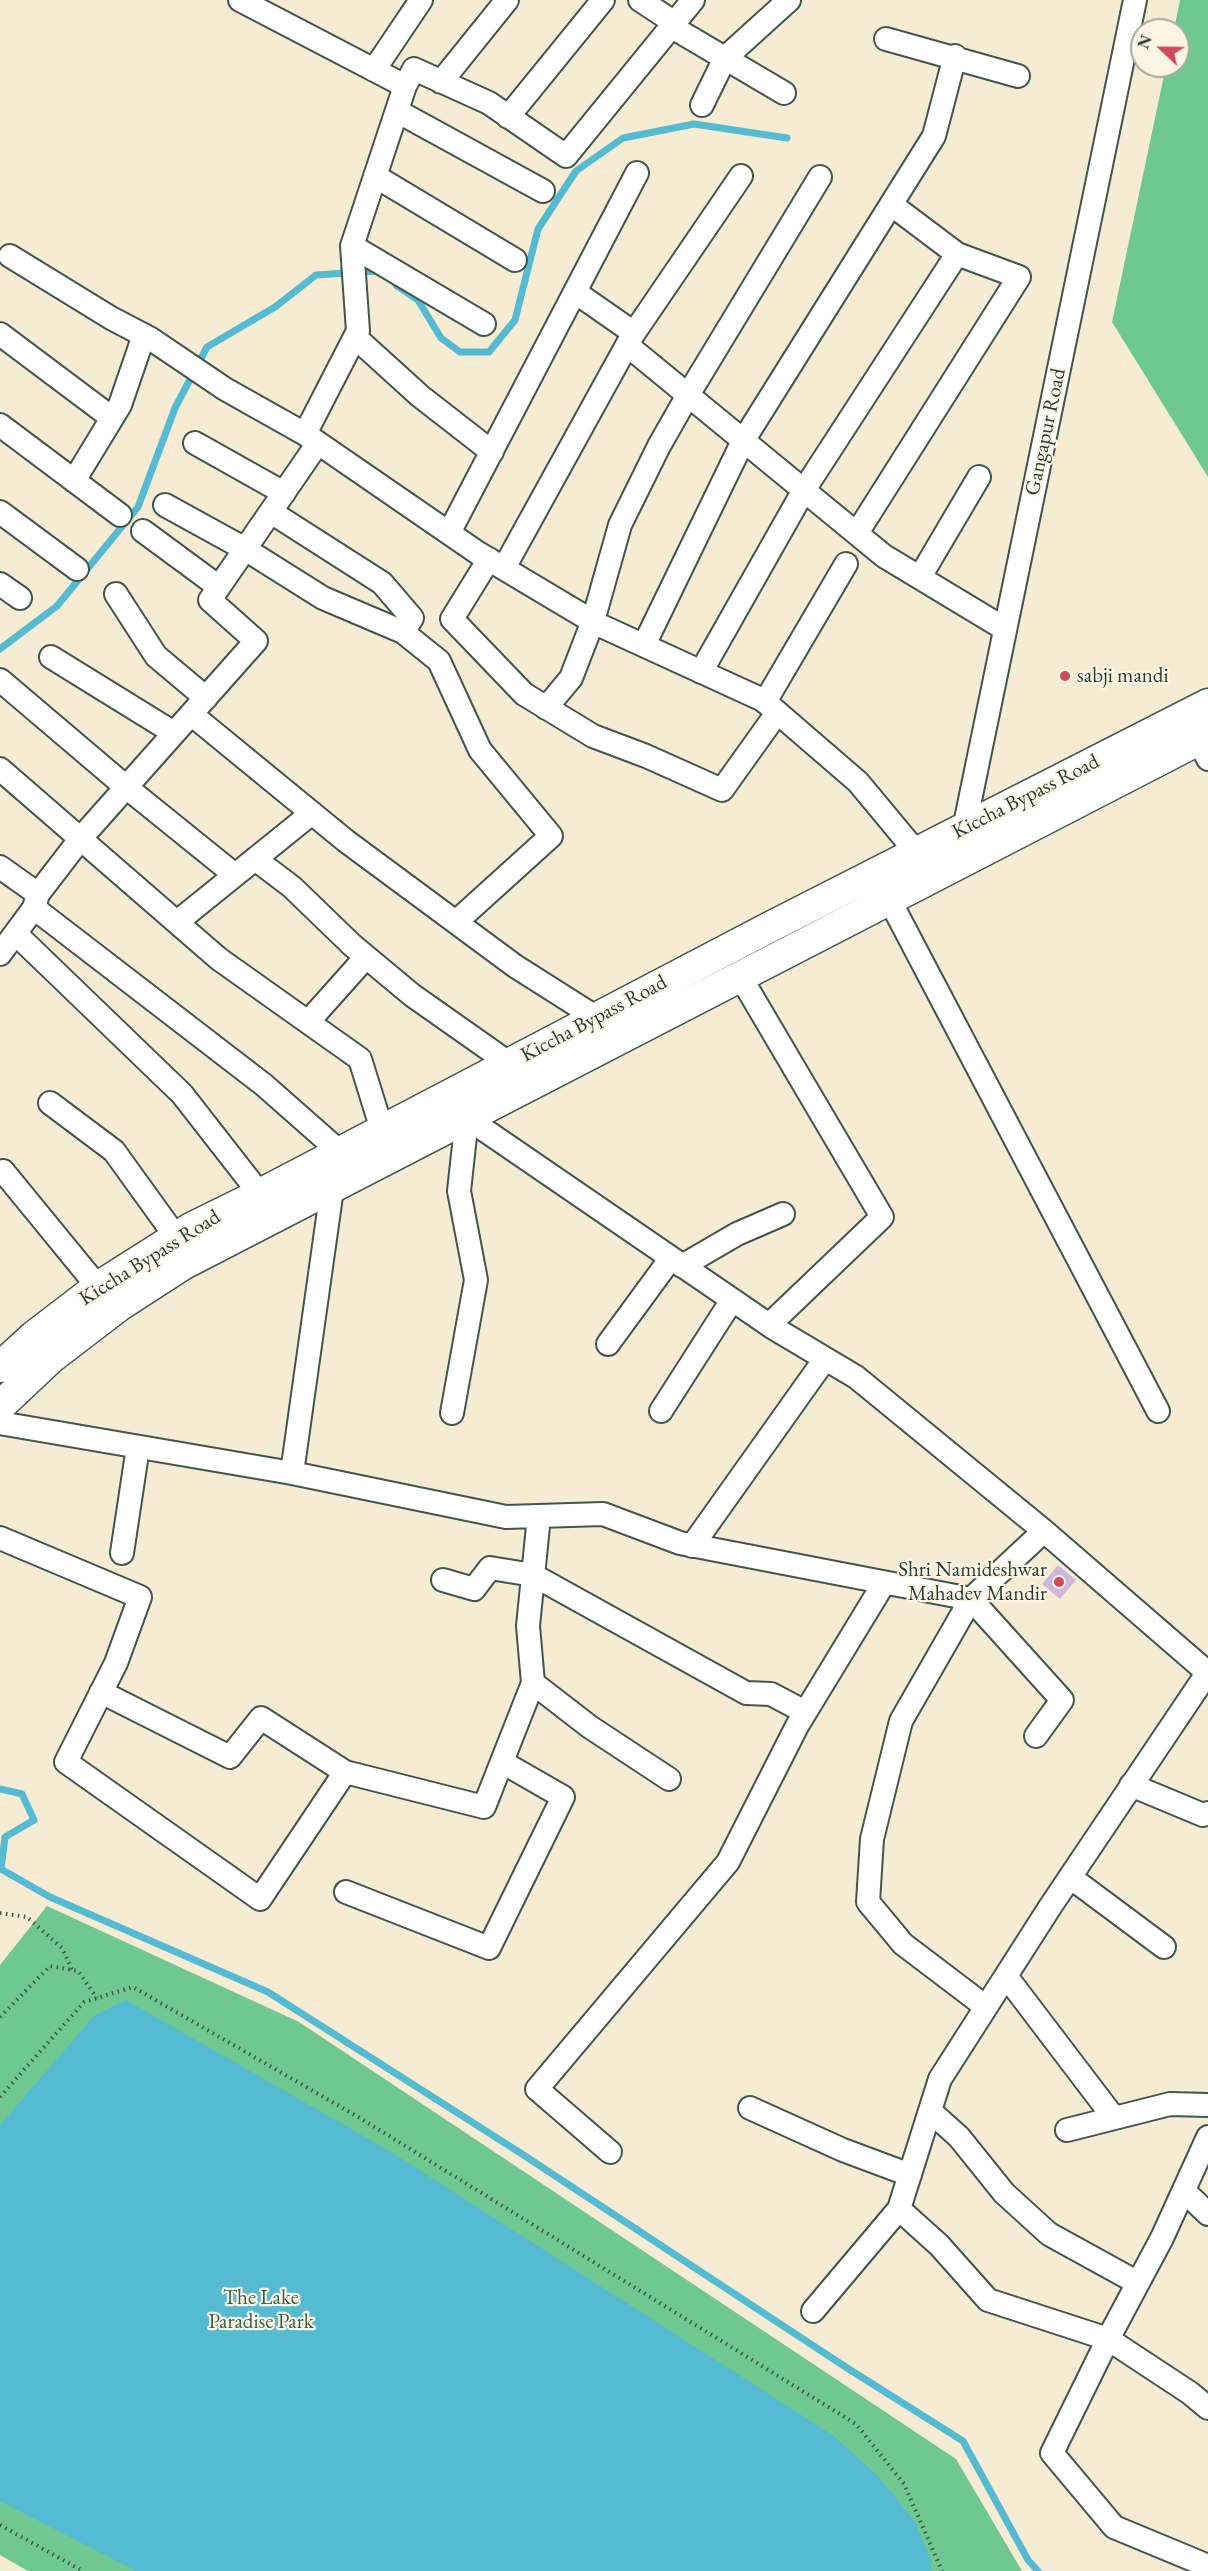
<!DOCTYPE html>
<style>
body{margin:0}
#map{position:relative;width:1208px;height:2571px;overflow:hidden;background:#f6ebd3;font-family:"EB Garamond",serif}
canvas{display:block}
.north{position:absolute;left:1130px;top:18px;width:60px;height:60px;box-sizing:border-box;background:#fcf5e5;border:2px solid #a4ab9e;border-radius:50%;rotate:292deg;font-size:16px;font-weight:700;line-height:24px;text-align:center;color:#1f3d34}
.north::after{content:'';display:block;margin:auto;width:21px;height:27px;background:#d1495b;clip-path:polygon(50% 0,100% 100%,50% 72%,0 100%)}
</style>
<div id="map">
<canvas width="1208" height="2571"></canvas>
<div class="north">N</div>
</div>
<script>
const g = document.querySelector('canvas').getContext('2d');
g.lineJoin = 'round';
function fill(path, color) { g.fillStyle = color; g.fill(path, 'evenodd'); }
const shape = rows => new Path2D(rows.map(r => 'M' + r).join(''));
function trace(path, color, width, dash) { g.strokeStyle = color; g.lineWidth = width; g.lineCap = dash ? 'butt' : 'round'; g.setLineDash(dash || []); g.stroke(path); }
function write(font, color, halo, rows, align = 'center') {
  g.font = font + ' "EB Garamond",serif'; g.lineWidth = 4.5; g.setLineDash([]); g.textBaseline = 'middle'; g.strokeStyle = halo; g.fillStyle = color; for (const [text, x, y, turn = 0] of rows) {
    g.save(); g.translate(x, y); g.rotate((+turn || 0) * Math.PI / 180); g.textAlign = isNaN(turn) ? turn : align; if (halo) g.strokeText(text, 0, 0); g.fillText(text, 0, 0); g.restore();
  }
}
fill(shape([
 [1180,0,1208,0,1208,477,1112,322,1166,66,1178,66,1178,30,1174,30],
 [47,1906,299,2022,956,2459,1022,2571,28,2571,0,2555,0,1965]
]), '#6ec88f');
fill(shape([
 [126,2000,391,2152,831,2434,877,2475,915,2522,930,2558,931,2571,136,2571,0,2501,0,2125,94,2016]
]), '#54bbd2');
trace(shape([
 [396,285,418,300,441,338,460,352,489,352,515,320,538,229,576,171,623,138,694,124,787,138],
 [0,649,57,606,138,507,175,408,207,347,275,307,316,275,376,271,380,273],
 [0,1789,22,1794,34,1820,5,1837,1,1869,50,1897,268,1992,522,2154,844,2366,963,2441,1028,2560,1038,2571]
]), '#54bbd2', 7);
fill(shape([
 [1058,1565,1076,1580,1060,1599,1042,1584]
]), '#cdb7df');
const minor = shape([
 [240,0,405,86],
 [640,0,675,23],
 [672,27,784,93],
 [886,39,1018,76],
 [374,70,421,0],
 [441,82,507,0],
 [702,105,725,58,789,0],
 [397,111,543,191],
 [508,117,603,0],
 [375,176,515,260],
 [352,246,484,324],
 [10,256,111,318,151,339,225,389,305,434,478,553,597,624,763,700,858,782,927,865],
 [575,292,634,333,627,345,884,556,1005,629],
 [634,333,741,176],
 [0,334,112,418],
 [355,337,420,396,492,452],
 [0,425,120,515],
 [305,434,358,331,352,246,405,86,414,69,489,103,566,156,693,0],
 [195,443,284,493],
 [75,479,120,405,144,335],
 [165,505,245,549,323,598,403,632,439,661,480,750,551,836,456,922],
 [0,512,77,569],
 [271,512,382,583,412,618,403,632],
 [143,531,219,587],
 [449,533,637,173],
 [857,533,1019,277,957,254,892,205],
 [489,559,452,619,524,694,593,736,646,756,722,790,777,713],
 [504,568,627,345],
 [920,577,979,477],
 [0,584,20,598],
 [116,594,156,656,206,698],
 [644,645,743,441,934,136,955,56],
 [51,657,174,733],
 [701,672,804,490,957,254],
 [0,680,126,787,235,875],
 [765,702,846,564],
 [546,708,571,678,593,621,620,525,659,446,688,395,820,177],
 [191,714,346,841,515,966,597,1018],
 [1198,740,1208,759],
 [0,769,219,959,360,1059,382,1130],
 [962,839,1135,0],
 [255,859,292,887,352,945,412,995,510,1064],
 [0,867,38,894],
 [889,899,1158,1411],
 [34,908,264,1085,340,1152],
 [177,922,312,813],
 [17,935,182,1094,260,1194],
 [0,954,34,908,38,894,81,838,256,641,210,600,318,443],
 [740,976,882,1217,769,1325],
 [308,1022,366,957],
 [50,1103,114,1151,176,1237],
 [3,1171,98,1287],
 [682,1266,737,1234,783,1214],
 [608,1344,671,1258],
 [661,1411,732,1300],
 [452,1413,476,1280,459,1191,467,1118,772,1327,856,1377,1044,1531,1208,1673],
 [0,1423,292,1473,506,1517,603,1514,680,1543,971,1599,1044,1531],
 [292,1473,332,1189],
 [0,1538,140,1597,116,1663,66,1762,260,1899,345,1772,484,1807,533,1683,528,1626,539,1516],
 [692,1546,825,1359],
 [122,1553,138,1447],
 [443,1580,474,1589,490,1568,533,1575,746,1693,771,1694,805,1712],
 [533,1683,590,1727,669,1779],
 [101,1692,230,1757,261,1718,345,1772],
 [1131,1785,1203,1815,1208,1813],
 [1070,1877,1164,1947],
 [346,1892,489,1948,563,1797,502,1762],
 [1006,1976,1114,2118],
 [986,2007,903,1944,868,1902,872,1839,901,1721,971,1599,1062,1700,1036,1736],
 [750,2108,843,2150,910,2175],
 [930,2111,959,2137,1004,2193,1049,2234,1138,2283],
 [1067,2130,1170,2104,1208,2105],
 [1208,2137,1162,2238,1108,2339,1052,2453,1114,2527,1208,2566],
 [610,2152,537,2089,728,1862,797,1726,884,1583],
 [1184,2191,1208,2214],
 [899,2209,939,2245,988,2300,1108,2339,1190,2393,1208,2408],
 [813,2311,899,2209,940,2079,1050,1907,1208,1672]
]);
const major = shape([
 [0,1367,34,1336,98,1287,191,1228,260,1194,768,928,1208,704],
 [0,1406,51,1358,119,1306,184,1264,1208,735]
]);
trace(minor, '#3f574c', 26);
trace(major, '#3f574c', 33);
trace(shape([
 [0,1913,27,1917,62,1948,72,1970],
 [0,2017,50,1966,78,1971,97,1998],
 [0,2097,84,2002,133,1987,360,2118,856,2424,904,2484,942,2571],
 [0,2525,83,2571]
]), '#3f574c', 4, [1.5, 4.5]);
trace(minor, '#fff', 22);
trace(major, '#fff', 30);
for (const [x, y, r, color] of [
 [1065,676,6,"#d1495b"],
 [1059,1582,6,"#d1495b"]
]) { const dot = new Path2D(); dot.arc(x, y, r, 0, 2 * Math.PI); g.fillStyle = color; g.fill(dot); trace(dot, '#fcf5e5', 2); }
write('21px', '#1f3d34', '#fcf5e5', [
 ["Gangapur Road",1046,432,-78],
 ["Kiccha Bypass Road",1026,797,-27],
 ["Kiccha Bypass Road",594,1019,-28],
 ["Kiccha Bypass Road",150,1258,-32]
]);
write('21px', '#1f3d34', '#fcf5e5', [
 ["sabji mandi",1077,676],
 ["Shri Namideshwar",1047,1570,"right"],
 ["Mahadev Mandir",1047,1594,"right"]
], 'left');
write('21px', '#33604b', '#fcf5e5', [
 ["The Lake",261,2298],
 ["Paradise Park",261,2322]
]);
</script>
